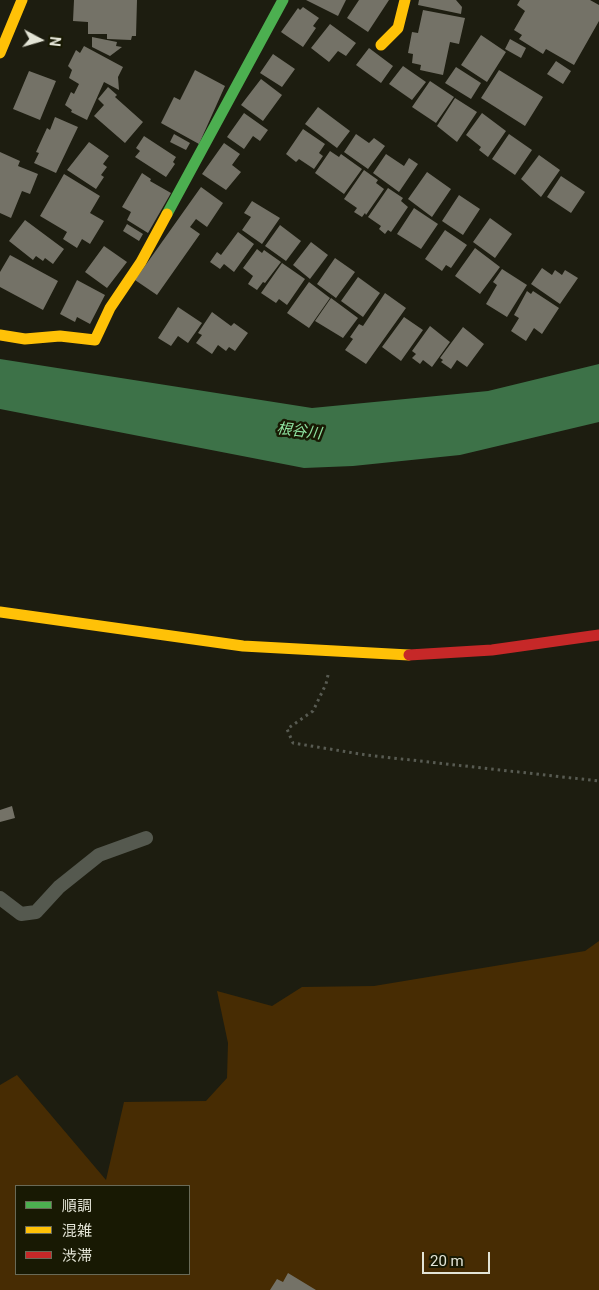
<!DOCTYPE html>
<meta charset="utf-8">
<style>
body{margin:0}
#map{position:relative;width:599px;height:1290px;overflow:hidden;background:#1d1d10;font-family:Roboto,"Noto Sans JP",sans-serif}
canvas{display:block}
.legend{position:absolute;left:15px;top:1185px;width:175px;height:90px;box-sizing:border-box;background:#181903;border:1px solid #696a57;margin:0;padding:6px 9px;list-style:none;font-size:15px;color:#e3e4d6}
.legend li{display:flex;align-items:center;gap:10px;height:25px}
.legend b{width:25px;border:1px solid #696a57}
.north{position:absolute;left:15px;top:15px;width:50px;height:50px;-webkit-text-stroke:4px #181903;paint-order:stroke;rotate:96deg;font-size:14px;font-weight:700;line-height:20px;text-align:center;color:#e3e4d6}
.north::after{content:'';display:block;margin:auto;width:18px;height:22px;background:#e3e4d6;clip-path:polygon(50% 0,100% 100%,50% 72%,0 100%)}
.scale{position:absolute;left:422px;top:1252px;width:68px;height:22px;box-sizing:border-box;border:2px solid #e3e4d6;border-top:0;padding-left:6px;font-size:15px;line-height:18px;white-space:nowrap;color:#e3e4d6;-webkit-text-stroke:4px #181903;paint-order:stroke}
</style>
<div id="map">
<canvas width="599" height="1290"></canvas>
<ul class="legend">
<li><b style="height:6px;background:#4caf50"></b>順調</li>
<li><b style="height:6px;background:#ffc107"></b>混雑</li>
<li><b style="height:6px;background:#c62828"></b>渋滞</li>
</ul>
<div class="north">N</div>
<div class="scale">20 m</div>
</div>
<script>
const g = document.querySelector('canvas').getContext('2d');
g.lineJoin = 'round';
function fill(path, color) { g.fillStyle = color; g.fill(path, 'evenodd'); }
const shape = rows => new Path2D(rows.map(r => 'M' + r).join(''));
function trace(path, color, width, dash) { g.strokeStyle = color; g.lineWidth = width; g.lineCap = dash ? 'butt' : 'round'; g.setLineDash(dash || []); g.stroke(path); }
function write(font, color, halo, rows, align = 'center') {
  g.font = font + ' Roboto,"Noto Sans JP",sans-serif'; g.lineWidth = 5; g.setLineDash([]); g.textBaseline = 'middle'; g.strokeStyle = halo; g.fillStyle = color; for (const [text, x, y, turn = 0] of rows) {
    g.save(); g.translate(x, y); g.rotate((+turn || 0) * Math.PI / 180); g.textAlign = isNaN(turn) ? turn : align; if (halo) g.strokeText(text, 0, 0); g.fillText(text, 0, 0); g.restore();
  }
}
fill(shape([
 [599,941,599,1290,0,1290,0,1085,17,1075,106,1180,124,1102,206,1101,227,1078,228,1043,217,991,272,1006,302,987,374,986,585,951],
 [16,1186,189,1186,189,1274,16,1274]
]), '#472c03');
fill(shape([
 [0,359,312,408,488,391,599,364,599,422,460,455,353,466,304,468,0,409]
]), '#3d7248');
fill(shape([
 [74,0,137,0,136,36,132,36,131,40,107,39,107,34,88,34,88,22,73,21],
 [306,0,346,0,338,16],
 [359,0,389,0,368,32,347,18],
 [419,0,456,0,462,7,461,14,418,5],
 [520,0,590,0,599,5,599,21,574,65,546,49,543,54,519,39,522,35,514,30,525,11,517,5],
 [303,7,319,18,313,26,316,28,303,47,281,32,298,8,300,10],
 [423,10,465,18,459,44,450,42,443,75,420,70,421,65,412,63,413,54,408,53,412,32,418,33],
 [330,24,356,43,346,56,338,51,329,62,311,48],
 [481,35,506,52,487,82,461,65],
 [92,37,117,42,116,46,122,47,110,56,92,47],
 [510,39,526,48,521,58,505,49],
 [84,46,123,67,118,77,119,90,104,82,87,120,71,112,72,110,65,105,71,92,74,94,79,84,69,78,72,70,68,66,76,50,80,53],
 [369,48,393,66,381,83,356,65],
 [273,54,295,69,282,87,260,73],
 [556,61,571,71,563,84,547,74],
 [403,66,426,82,412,100,389,84],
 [456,67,481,83,471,99,445,83],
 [195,70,225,86,199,144,161,123,174,97,180,100],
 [499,70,543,97,525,126,481,98],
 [29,71,56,81,40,120,13,109],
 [261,79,282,95,263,121,241,105],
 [430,81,454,97,436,123,412,107],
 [108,87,117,95,115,97,143,122,125,143,94,116,104,105,98,99],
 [455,98,477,112,457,142,437,126],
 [318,107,350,131,337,148,305,124],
 [244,113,268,130,260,141,253,136,244,149,227,137],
 [482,113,506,131,488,157,479,150,481,147,466,135],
 [55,117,78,127,56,173,34,163,39,153,36,152,47,128,50,130],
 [303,129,325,144,319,153,323,156,314,169,299,159,296,162,286,154],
 [174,134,190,143,186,150,170,142],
 [356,134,369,143,374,138,385,146,368,169,344,152],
 [509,134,532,150,515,175,492,159],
 [144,136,176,157,173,162,175,164,166,177,135,157,140,151,136,148],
 [89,142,109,156,103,164,107,167,101,175,104,177,96,189,67,170],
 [224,143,240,154,232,165,241,172,226,190,202,174],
 [330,151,339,157,341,154,362,169,344,194,315,173],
 [0,152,20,161,18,166,38,174,30,194,22,191,11,218,0,213],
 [386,154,404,166,409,158,418,164,399,192,373,173],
 [539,155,560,170,541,197,521,179],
 [364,170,378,180,376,183,384,189,366,215,365,213,362,217,354,212,357,208,344,199],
 [427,172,451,189,432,217,408,199],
 [142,173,151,179,150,181,171,193,148,233,127,220,131,212,122,207],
 [64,174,100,196,90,213,104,221,90,244,82,239,77,248,63,239,67,232,40,216],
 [561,176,585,192,571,213,547,197],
 [201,187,223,203,207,227,196,219,190,227,200,234,157,295,135,280],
 [388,188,403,198,401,201,408,207,391,232,388,230,385,234,379,229,381,226,368,217],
 [459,195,480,209,463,235,442,221],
 [252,201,280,218,262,244,242,230,251,217,244,213],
 [414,208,438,224,421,249,397,234],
 [490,218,512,234,495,258,473,242],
 [25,220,64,249,53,264,45,258,43,261,36,256,33,260,9,241],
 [127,224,143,234,139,241,123,231],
 [280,225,301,241,286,261,265,246],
 [445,230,467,245,451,268,446,265,442,271,425,259],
 [238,232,254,244,234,272,224,264,220,269,210,262,217,252,221,255],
 [311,242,328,255,310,279,293,265],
 [104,246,127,262,107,288,85,272],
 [475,248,500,267,480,294,455,276],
 [257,249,262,253,264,250,281,262,265,283,263,282,257,290,248,284,253,276,243,268],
 [10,255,58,281,43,310,0,287,0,272],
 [335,258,355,272,336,298,317,284],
 [282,263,305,279,287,305,279,299,276,303,261,293],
 [542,268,552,275,555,270,562,275,565,270,578,278,560,304,531,284],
 [502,269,527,285,507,317,486,304,497,285,493,282],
 [358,277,380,293,363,317,341,301],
 [77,280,105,295,90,324,77,317,75,322,60,314],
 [309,282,330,298,309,328,287,313],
 [527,291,531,294,533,291,559,308,542,334,534,328,526,341,511,331,519,318,514,315],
 [385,293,406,308,366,364,345,350,353,339,350,337,359,324,363,326],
 [331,298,358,318,343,338,315,321],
 [178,307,202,323,188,343,178,336,171,346,158,338],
 [212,312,231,326,234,323,248,333,235,351,229,347,226,351,218,345,212,354,196,343,202,335,198,333],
 [404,317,423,330,401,361,382,347],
 [430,326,450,342,432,367,423,360,420,364,412,358,416,354,412,351],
 [463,327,484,344,467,367,457,360,451,369,441,362,443,360,440,358],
 [12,806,15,818,0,822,0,810],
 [288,1273,316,1290,270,1290,277,1279,283,1282]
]), '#747267');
trace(shape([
 [328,675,326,684,313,711,287,729,293,743,366,755,599,781]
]), '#585b52', 3, [2.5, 4]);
trace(shape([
 [0,898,21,914,36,912,59,887,99,855,146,838]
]), '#55594f', 14);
trace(shape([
 [167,214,283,0]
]), '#4caf50', 11);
trace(shape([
 [381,45,398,28,405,0],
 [0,53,22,0],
 [0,335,25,339,60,336,95,340,110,308,141,262,167,214],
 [0,612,243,646,409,655]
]), '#ffc107', 11);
trace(shape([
 [409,655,492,650,599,635]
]), '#c62828', 11);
write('italic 15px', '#8fe3a1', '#181903', [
 ["根谷川",299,432,7]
]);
</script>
